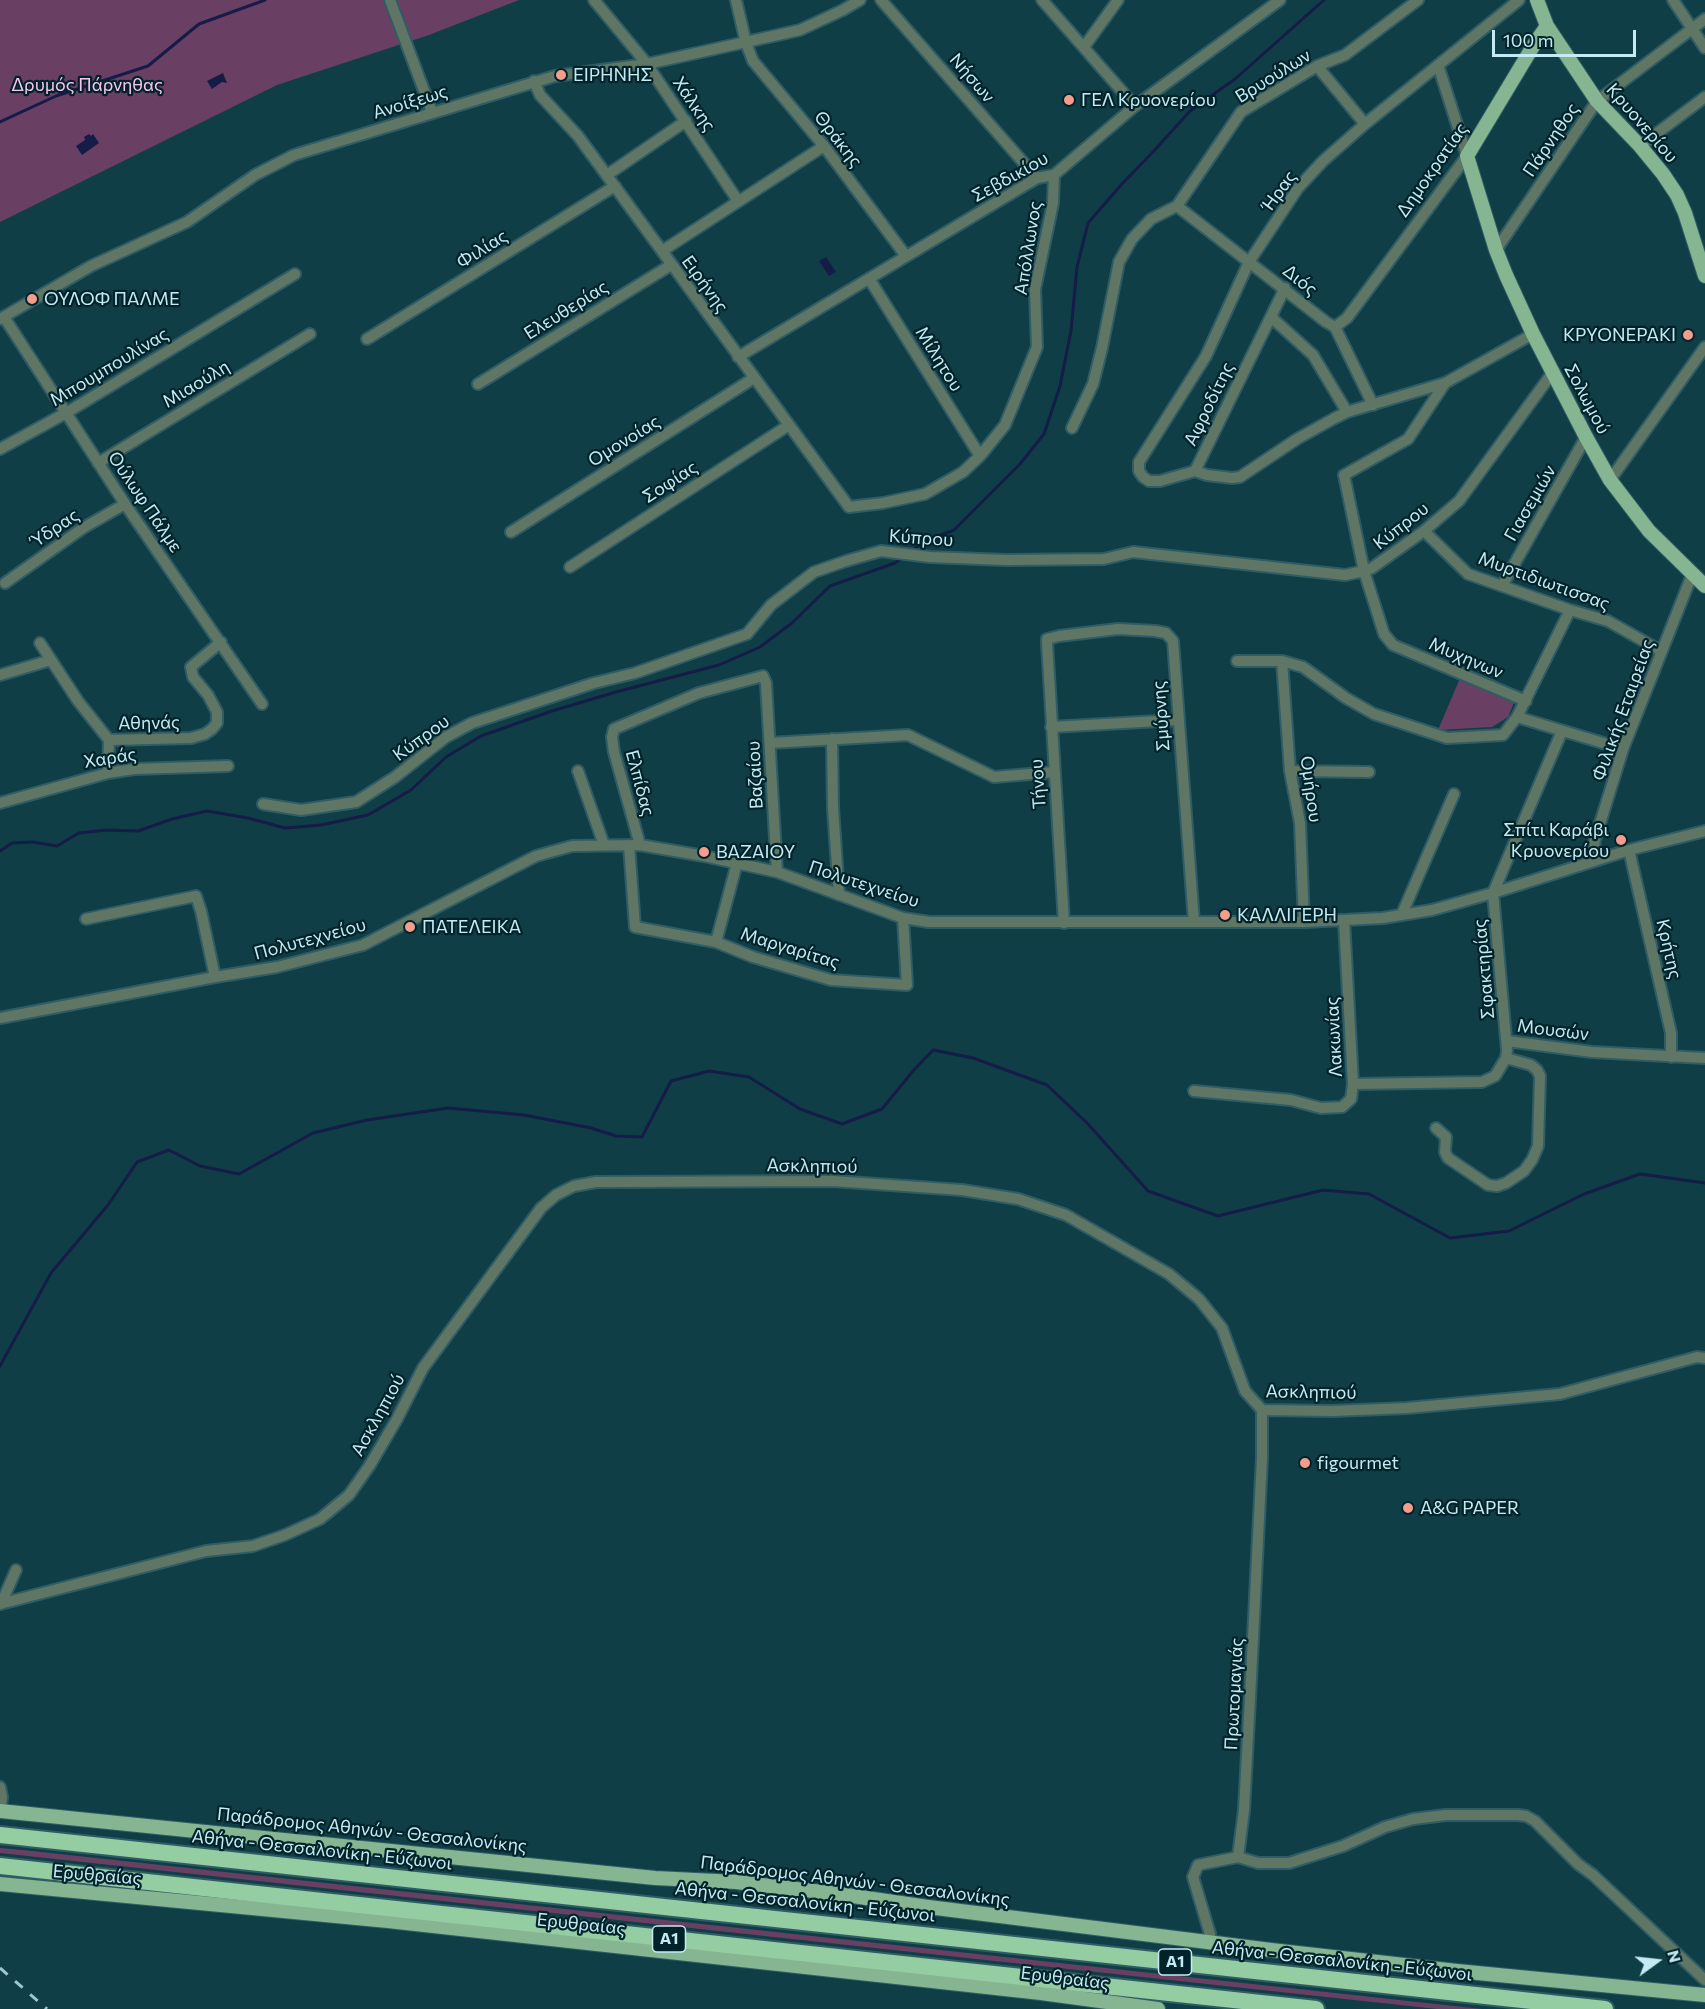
<!DOCTYPE html>
<meta charset="utf-8">
<style>
body{margin:0}
#map{position:relative;width:1705px;height:2009px;overflow:hidden;background:#103e46;font-family:Commissioner,sans-serif}
canvas{display:block}
.north{position:absolute;left:1627px;top:1931px;width:60px;height:60px;-webkit-text-stroke:4px #00232a;paint-order:stroke;rotate:75deg;font-size:16px;font-weight:700;line-height:24px;text-align:center;color:#c4ebf3}
.north::after{content:'';display:block;margin:auto;width:21px;height:27px;background:#c4ebf3;clip-path:polygon(50% 0,100% 100%,50% 72%,0 100%)}
.scale{position:absolute;left:1492px;top:30px;width:144px;height:27px;box-sizing:border-box;border:3px solid #c4ebf3;border-top:0;padding-left:8px;font-size:18px;line-height:21px;white-space:nowrap;color:#c4ebf3;-webkit-text-stroke:4px #00232a;paint-order:stroke}
</style>
<div id="map">
<canvas width="1705" height="2009"></canvas>
<div class="north">N</div>
<div class="scale">100 m</div>
</div>
<script>
const g = document.querySelector('canvas').getContext('2d');
g.lineJoin = 'round';
function fill(path, color) { g.fillStyle = color; g.fill(path, 'evenodd'); }
const shape = rows => new Path2D(rows.map(r => 'M' + r).join(''));
function trace(path, color, width, dash) { g.strokeStyle = color; g.lineWidth = width; g.lineCap = dash ? 'butt' : 'round'; g.setLineDash(dash || []); g.stroke(path); }
function write(font, color, halo, rows, align = 'center') {
  g.font = font + ' Commissioner,sans-serif'; g.lineWidth = 4.5; g.setLineDash([]); g.textBaseline = 'middle'; g.strokeStyle = halo; g.fillStyle = color; for (const [text, x, y, turn = 0] of rows) {
    g.save(); g.translate(x, y); g.rotate((+turn || 0) * Math.PI / 180); g.textAlign = isNaN(turn) ? turn : align; if (halo) g.strokeText(text, 0, 0); g.fillText(text, 0, 0); g.restore();
  }
}
fill(shape([
 [0,0,519,0,429,35,277,85,0,222],
 [1461,676,1515,700,1508,717,1492,727,1438,730],
 [0,1848,23,1850,1482,2009,1437,2009,0,1853]
]), '#6a3f64');
fill(shape([
 [223,73,227,83,222,82,212,89,207,81],
 [89,134,91,136,93,134,99,143,82,155,76,146,85,140,84,137],
 [826,257,836,272,829,276,819,261]
]), '#151c47');
trace(shape([
 [0,122,56,96,148,66,199,24,265,0],
 [914,549,925,541,954,530,1020,464,1044,434,1060,386,1071,331,1077,267,1088,223,1121,185,1151,154,1190,111,1235,79,1324,0],
 [0,851,12,843,33,842,57,846,79,833,107,830,138,831,172,819,207,811,248,818,285,828,321,825,368,815,411,790,446,757,481,736,552,711,616,692,719,665,760,647,792,623,830,586,895,563,901,559],
 [0,1366,51,1273,108,1205,137,1162,169,1150,200,1166,239,1174,313,1133,367,1120,448,1108,524,1115,591,1128,616,1136,642,1137,671,1081,709,1071,749,1077,800,1109,842,1124,882,1109,913,1071,933,1050,973,1058,1047,1085,1088,1124,1148,1191,1218,1216,1323,1190,1369,1194,1450,1238,1509,1231,1584,1194,1640,1174,1705,1183]
]), '#151c47', 3);
const minor = shape([
 [390,0,432,112],
 [594,0,647,64,738,201],
 [736,0,746,43,753,61,824,146,906,256],
 [881,0,1037,178],
 [1042,0,1135,106],
 [1673,0,1705,48],
 [1084,47,1118,0],
 [1317,66,1365,124],
 [534,81,540,95,578,136,849,507,883,503,925,494,963,472,980,456,1005,425,1037,347,1035,289,1053,203,1054,175],
 [1640,146,1705,97],
 [607,175,686,121],
 [1177,206,1326,322,1335,327,1373,405],
 [1496,250,1597,101,1705,19],
 [662,251,824,146],
 [870,280,980,456],
 [1285,288,1195,471,1160,481,1149,481,1143,477,1139,471,1139,462,1206,356,1249,262,1298,188,1323,161,1365,124,1519,0],
 [4,317,125,504,262,704],
 [1271,317,1313,355,1347,412],
 [0,319,91,266,187,222,255,175,294,155,555,76,647,64,800,30,843,10,860,0],
 [1335,327,1347,318,1467,156,1438,65],
 [367,339,615,186],
 [738,357,1037,178,1054,175,1135,106,1280,0],
 [1445,383,1408,439,1344,475,1364,571,1384,634,1393,645,1526,701],
 [478,384,671,265],
 [1072,428,1093,384,1102,348,1119,262,1132,239,1151,219,1177,206,1241,112,1317,66,1345,55,1418,0],
 [0,449,66,413,295,274],
 [98,463,310,334],
 [1195,471,1207,475,1232,478,1240,477,1297,439,1333,419,1347,412,1445,383,1533,334],
 [1610,480,1705,347],
 [1424,531,1468,574,1570,610,1608,621,1661,651],
 [511,532,754,378],
 [570,567,789,425],
 [5,583,83,528,125,504],
 [1502,586,1586,437],
 [40,643,78,701,109,740],
 [1237,661,1282,661,1303,667,1346,698,1374,714,1447,738,1503,735,1517,717,1570,610],
 [1282,661,1290,771,1300,823,1304,922],
 [0,675,51,660],
 [1517,717,1623,749],
 [1051,727,1177,720],
 [832,739,833,808,839,895],
 [109,740,191,738,205,734,212,729,217,723,217,712,208,695,193,677,191,667,221,642],
 [770,743,908,735,994,777,1054,772],
 [578,771,604,845],
 [1290,771,1369,772],
 [108,773,109,740],
 [0,803,108,773,134,769,228,766],
 [263,804,301,810,356,802,395,777,446,737,472,723,594,683,635,673,747,634,771,605,814,572,846,561,881,551,930,557,1006,560,1104,559,1133,552,1345,575,1364,571,1372,568,1424,531,1459,501,1553,372],
 [629,845,635,927,716,942,753,957,831,980,907,985,903,918],
 [640,845,614,752,612,737,614,729,699,693,763,676,766,683,777,872],
 [1629,850,1671,1033,1671,1057],
 [1598,859,1594,843,1623,749,1692,575],
 [1402,914,1454,794],
 [86,919,196,896,201,911,215,977],
 [1064,923,1047,643,1047,639,1059,636,1118,629,1155,631,1166,633,1173,641,1194,922],
 [716,942,737,863],
 [0,1018,215,977,277,967,363,945,536,856,572,846,640,845,704,856,777,872,903,918,929,922,1304,922,1383,918,1432,910,1493,893,1629,850,1705,831],
 [1507,1041,1592,1052,1705,1058],
 [1353,1084,1482,1082,1495,1076,1506,1058,1507,1050,1493,893,1562,731],
 [1194,1091,1291,1100,1321,1108,1342,1107,1351,1099,1353,1084,1344,920],
 [1436,1128,1446,1137,1445,1152,1448,1158,1488,1185,1497,1186,1506,1183,1524,1171,1532,1160,1538,1146,1540,1076,1537,1070,1531,1065,1506,1058],
 [0,1604,206,1551,253,1546,285,1535,320,1519,349,1495,370,1465,397,1419,423,1368,541,1208,556,1195,574,1186,596,1182,833,1181,962,1190,1018,1199,1066,1215,1169,1274,1199,1299,1222,1328,1245,1391,1262,1410,1332,1411,1407,1408,1560,1394,1697,1357,1705,1358],
 [1,1604,16,1570],
 [0,1787,2,1797,0,1811],
 [1238,1857,1244,1810,1250,1698,1262,1458,1262,1410],
 [1210,1942,1210,1934,1193,1877,1198,1865,1238,1857,1258,1863,1289,1863,1343,1846,1385,1827,1413,1819,1446,1815,1518,1815,1526,1816,1535,1821,1578,1864,1593,1875,1705,1980]
]);
const major = shape([
 [1537,0,1547,26,1597,101,1640,146,1663,174,1677,195,1685,213,1705,276],
 [1547,26,1535,43,1467,156,1496,250,1506,275,1533,334,1586,437,1610,480,1649,531,1705,586],
 [0,1811,655,1878,736,1882,839,1894,928,1907,1271,1950,1457,1971,1705,1995],
 [0,1884,388,1921,1041,1993,1158,2009]
]);
const highway = shape([
 [0,1835,1605,2009],
 [0,1866,1316,2009]
]);
trace(minor, '#305d65', 14);
trace(major, '#305d65', 16);
trace(highway, '#305d65', 20);
trace(minor, '#607665', 10);
trace(major, '#86b591', 14);
trace(highway, '#95cda3', 16);
trace(shape([
 [0,1968,47,2009]
]), '#9dc5cd', 3, [10, 10]);
for (const [x, y, r, color] of [
 [561,75,6,"#f49d8c"],
 [1069,100,6,"#f49d8c"],
 [32,299,6,"#f49d8c"],
 [1688,335,6,"#f49d8c"],
 [1621,840,6,"#f49d8c"],
 [704,852,6,"#f49d8c"],
 [1225,915,6,"#f49d8c"],
 [410,927,6,"#f49d8c"],
 [1305,1463,6,"#f49d8c"],
 [1408,1508,6,"#f49d8c"]
]) { const dot = new Path2D(); dot.arc(x, y, r, 0, 2 * Math.PI); g.fillStyle = color; g.fill(dot); trace(dot, '#00232a', 2); }
for (const [x, y, w] of [
 [669,1939,33],
 [1175,1962,33]
]) { const box = new Path2D(); box.roundRect(x - w / 2, y - 13, w, 26, 4.5); g.fillStyle = '#00232a'; g.fill(box); trace(box, '#c4ebf3', 1.5); }
write('bold 16px', '#c4ebf3', null, [
 ["Α1",669,1939],
 ["Α1",1175,1962]
]);
write('18px', '#c4ebf3', '#00232a', [
 ["ΕΙΡΗΝΗΣ",573,75],
 ["ΓΕΛ Κρυονερίου",1081,100],
 ["ΟΥΛΟΦ ΠΑΛΜΕ",44,299],
 ["ΚΡΥΟΝΕΡΑΚΙ",1676,335,"right"],
 ["Σπίτι Καράβι",1609,830,"right"],
 ["Κρυονερίου",1609,851,"right"],
 ["ΒΑΖΑΙΟΥ",716,852],
 ["ΚΑΛΛΙΓΕΡΗ",1237,915],
 ["ΠΑΤΕΛΕΙΚΑ",422,927],
 ["figourmet",1317,1463],
 ["A&G PAPER",1420,1508]
], 'left');
write('18px', '#c4ebf3', '#00232a', [
 ["Βρυούλων",1273,76,-32],
 ["Νήσων",972,78,49],
 ["Ανοίξεως",410,102,-17],
 ["Χάλκης",694,104,56],
 ["Κρυονερίου",1642,123,49],
 ["Θράκης",838,139,52],
 ["Πάρνηθος",1551,140,-56],
 ["Δημοκρατίας",1432,170,-55],
 ["Σεβδικίου",1010,177,-29],
 ["Ήρας",1279,191,-54],
 ["Απόλλωνος",1028,248,-81],
 ["Φιλίας",482,249,-32],
 ["Διός",1300,280,38],
 ["Ειρήνης",705,284,54],
 ["Ελευθερίας",566,310,-32],
 ["Μίλητου",939,359,58],
 ["Μπουμπουλίνας",109,367,-31],
 ["Μιαούλη",196,384,-31],
 ["Σολωμού",1587,399,62],
 ["Αφροδίτης",1209,404,-64],
 ["Ομονοίας",624,441,-32],
 ["Σοφίας",670,482,-33],
 ["Ούλωφ Πάλμε",145,502,56],
 ["Γιασεμιών",1530,503,-60],
 ["Κύπρου",1401,526,-38],
 ["Ύδρας",55,528,-34],
 ["Κύπρου",921,538,4],
 ["Μυρτιδιωτισσας",1544,581,20],
 ["Μυχηνων",1466,658,23],
 ["Φιλικής Εταιρείας",1623,710,-70],
 ["Σμύρνης",1161,716,-94],
 ["Αθηνάς",149,723,-1],
 ["Κύπρου",421,738,-36],
 ["Χαράς",110,758,-9],
 ["Βαζαίου",755,775,-93],
 ["Ελπίδας",640,783,75],
 ["Τήνου",1038,784,-94],
 ["Ομήρου",1311,789,82],
 ["Πολυτεχνείου",864,884,18],
 ["Πολυτεχνείου",310,939,-15],
 ["Μαργαρίτας",790,948,17],
 ["Κρήτης",1669,949,77],
 ["Σφακτηρίας",1484,969,-95],
 ["Μουσών",1553,1030,7],
 ["Λακωνίας",1334,1037,-93],
 ["Ασκληπιού",812,1166,1],
 ["Ασκληπιού",1311,1392,1],
 ["Ασκληπιού",378,1415,-61],
 ["Πρωτομαγιάς",1234,1694,-87],
 ["Παράδρομος Αθηνών - Θεσσαλονίκης",372,1830,6],
 ["Αθήνα - Θεσσαλονίκη - Εύζωνοι",322,1850,6],
 ["Ερυθραίας",97,1875,5],
 ["Παράδρομος Αθηνών - Θεσσαλονίκης",855,1881,7],
 ["Αθήνα - Θεσσαλονίκη - Εύζωνοι",805,1902,6],
 ["Ερυθραίας",581,1924,6],
 ["Αθήνα - Θεσσαλονίκη - Εύζωνοι",1342,1961,6],
 ["Ερυθραίας",1065,1978,7]
]);
write('18px', '#fbc3f2', '#00232a', [
 ["Δρυμός Πάρνηθας",87,85]
]);
</script>
